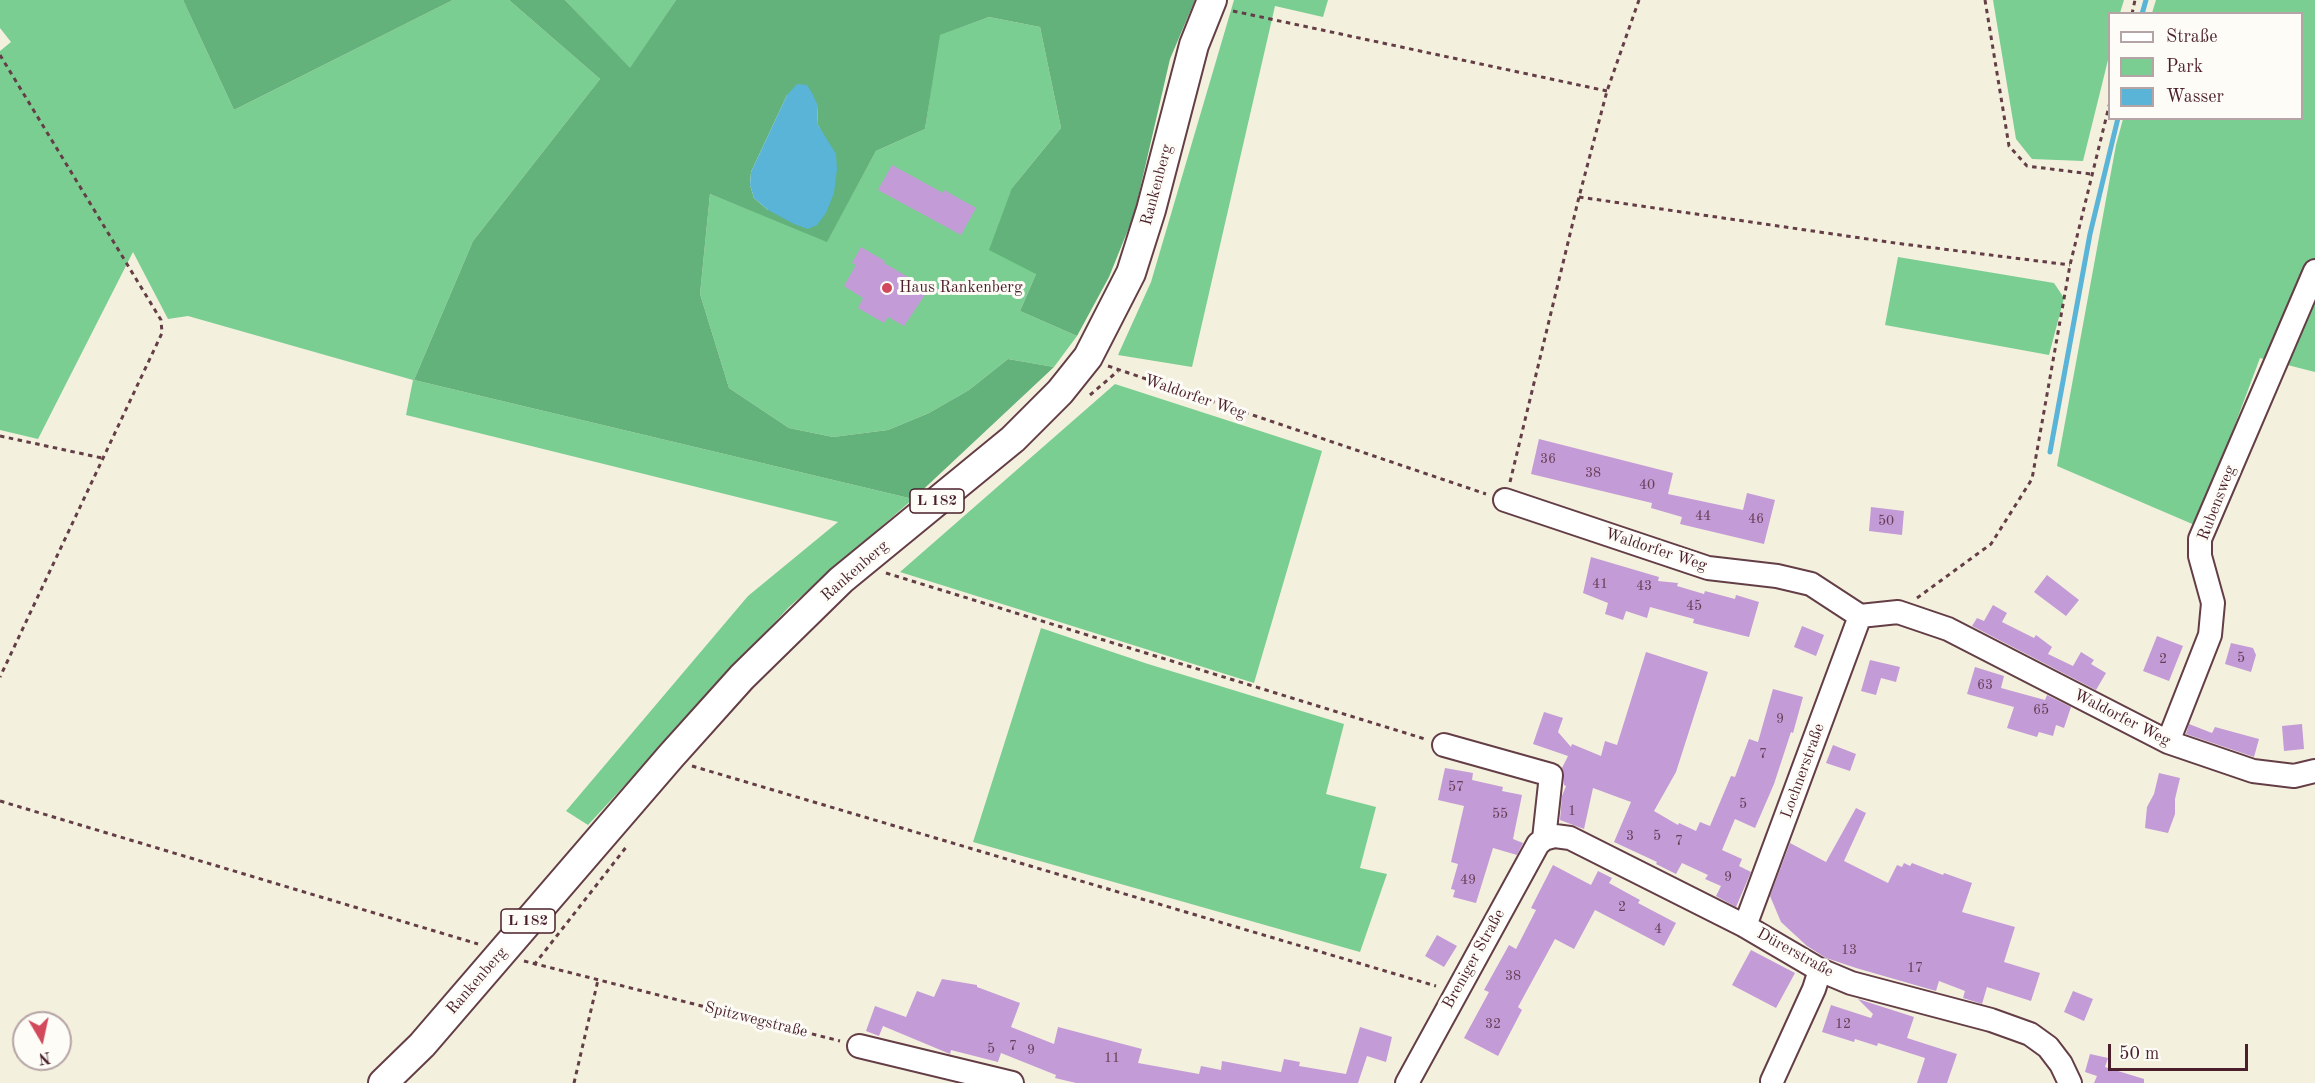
<!DOCTYPE html>
<meta charset="utf-8">
<style>
body{margin:0}
#map{position:relative;width:2315px;height:1083px;overflow:hidden;background:#f4f0de;font-family:"Old Standard TT",serif}
canvas{display:block}
.legend{position:absolute;left:2108px;top:12px;width:195px;height:108px;box-sizing:border-box;background:#fdfcf7;border:2px solid #b5a4a5;margin:0;padding:8px 10px;list-style:none;font-size:18px;color:#4a1f2b}
.legend li{display:flex;align-items:center;gap:12px;height:30px}
.legend b{width:30px;border:2px solid #b5a4a5}
.north{position:absolute;left:12px;top:1011px;width:60px;height:60px;box-sizing:border-box;background:#fdfcf7;border:2px solid #b5a4a5;border-radius:50%;rotate:171deg;font-size:16px;font-weight:700;line-height:24px;text-align:center;color:#4a1f2b}
.north::after{content:'';display:block;margin:auto;width:21px;height:27px;background:#d1495b;clip-path:polygon(50% 0,100% 100%,50% 72%,0 100%)}
.scale{position:absolute;left:2108px;top:1044px;width:140px;height:27px;box-sizing:border-box;border:3px solid #4a1f2b;border-top:0;padding-left:8px;font-size:18px;line-height:21px;white-space:nowrap;color:#4a1f2b;-webkit-text-stroke:4px #fdfcf7;paint-order:stroke}
</style>
<div id="map">
<canvas width="2315" height="1083"></canvas>
<ul class="legend">
<li><b style="height:8px;background:#fff"></b>Straße</li>
<li><b style="height:16px;background:#7ace91"></b>Park</li>
<li><b style="height:16px;background:#59b4d7"></b>Wasser</li>
</ul>
<div class="north">N</div>
<div class="scale">50 m</div>
</div>
<script>
const g = document.querySelector('canvas').getContext('2d');
g.lineJoin = 'round';
function fill(path, color) { g.fillStyle = color; g.fill(path, 'evenodd'); }
const shape = rows => new Path2D(rows.map(r => 'M' + r).join(''));
function trace(path, color, width, dash) { g.strokeStyle = color; g.lineWidth = width; g.lineCap = dash ? 'butt' : 'round'; g.setLineDash(dash || []); g.stroke(path); }
function write(font, color, halo, rows, align = 'center') {
  g.font = font + ' "Old Standard TT",serif'; g.lineWidth = 6; g.setLineDash([]); g.textBaseline = 'middle'; g.strokeStyle = halo; g.fillStyle = color; for (const [text, x, y, turn = 0] of rows) {
    g.save(); g.translate(x, y); g.rotate((+turn || 0) * Math.PI / 180); g.textAlign = isNaN(turn) ? turn : align; if (halo) g.strokeText(text, 0, 0); g.fillText(text, 0, 0); g.restore();
  }
}
fill(shape([
 [0,0,183,0,234,110,453,0,509,0,600,79,473,241,414,380,913,499,789,607,588,825,566,811,748,596,838,522,406,415,413,380,188,316,168,319,133,252,38,439,0,430,0,51,11,42,0,28],
 [565,0,676,0,630,69],
 [1234,0,1328,0,1323,17,1275,6,1192,367,1118,355,1151,282],
 [1993,0,2124,0,2120,13,2110,14,2109,56,2083,161,2032,159,2016,139],
 [2156,0,2315,0,2315,372,2260,358,2197,526,2057,466,2116,145,2123,119,2302,118,2302,14,2152,13],
 [989,17,1040,27,1061,128,1012,188,1036,274,1020,311,1077,336,1054,367,1008,359,969,390,929,413,888,430,833,437,789,428,729,388,700,294,710,194,827,241,876,151,925,129,939,35],
 [1898,257,2054,283,2064,298,2049,355,1885,325],
 [1115,384,1322,451,1254,683,900,572],
 [1041,628,1148,664,1344,724,1326,794,1376,807,1360,868,1387,874,1360,952,973,842]
]), '#7ace91');
fill(shape([
 [183,0,453,0,234,110],
 [509,0,565,0,630,68,676,0,1195,0,1170,59,1134,215,1109,277,1077,336,1020,311,1036,274,989,250,1012,188,1061,128,1040,27,989,17,940,35,925,129,876,151,827,242,710,194,700,294,729,388,789,428,833,437,888,430,929,413,969,390,1008,359,1054,367,913,499,414,380,473,241,600,79],
 [787,95,817,104,818,125,825,138,768,210,754,198,750,185,751,172]
]), '#63b17b');
fill(shape([
 [797,84,807,85,812,93,817,104,818,125,836,154,837,169,834,193,826,213,817,225,808,229,794,224,768,210,754,198,750,185,751,172,787,95]
]), '#59b4d7');
trace(shape([
 [2142,14,2146,0],
 [2050,452,2090,234,2118,118]
]), '#59b4d7', 5);
fill(shape([
 [892,165,943,193,944,190,976,208,961,235,878,190],
 [861,247,885,261,884,263,929,289,904,326,888,317,884,323,858,308,863,298,844,286,856,265,852,263],
 [1539,439,1673,473,1668,494,1743,510,1747,493,1775,500,1764,544,1680,524,1682,517,1651,508,1652,503,1531,474],
 [1871,507,1904,511,1902,535,1869,531],
 [1591,557,1659,577,1658,581,1678,583,1677,586,1704,594,1705,591,1735,599,1736,595,1759,602,1749,637,1693,623,1694,619,1650,607,1647,618,1626,611,1623,620,1605,614,1608,603,1583,593],
 [2047,575,2079,600,2066,616,2034,592],
 [1993,605,2007,613,2002,622,2034,638,2036,635,2052,647,2048,654,2073,666,2081,652,2094,660,2091,664,2106,673,2096,690,1972,626,1977,618,1984,621],
 [1802,626,1824,635,1816,656,1794,647],
 [2157,636,2183,646,2169,681,2143,671],
 [2231,643,2253,648,2256,655,2251,672,2225,664],
 [1646,652,1708,672,1676,772,1654,811,1678,825,1679,823,1696,831,1700,822,1710,826,1731,776,1735,777,1749,739,1758,742,1773,689,1803,697,1793,733,1791,732,1774,784,1755,828,1735,819,1722,850,1742,859,1739,866,1751,872,1736,907,1716,896,1721,886,1705,879,1708,875,1682,863,1676,874,1656,864,1657,862,1614,842,1631,802,1593,788,1584,829,1560,820,1562,796,1566,786,1564,785,1562,768,1568,756,1533,744,1544,712,1563,718,1558,732,1571,747,1572,744,1601,756,1605,741,1617,745],
 [1870,660,1900,667,1896,682,1881,678,1876,695,1861,691],
 [1975,667,2004,676,2001,688,2045,700,2047,695,2071,707,2064,728,2056,725,2053,736,2039,732,2037,737,2007,728,2014,707,1967,694],
 [2189,724,2212,733,2215,727,2259,739,2254,757,2186,734],
 [2302,724,2304,749,2284,751,2282,726],
 [1833,745,1856,754,1850,771,1826,763],
 [1445,768,1473,773,1472,780,1503,787,1502,791,1522,795,1513,839,1523,843,1517,855,1493,848,1476,903,1453,897,1455,890,1451,889,1458,864,1451,862,1464,806,1438,800],
 [2159,773,2180,778,2175,799,2175,814,2168,833,2145,828,2147,807,2154,794],
 [1856,808,1866,813,1844,861,1888,883,1897,865,1902,867,1904,863,1910,866,1912,863,1943,875,1944,873,1972,883,1962,912,2015,927,2004,962,2040,973,2031,1001,1987,987,1982,1004,1963,998,1965,991,1939,981,1936,991,1856,968,1826,958,1807,946,1781,922,1770,896,1790,843,1826,862],
 [1553,865,1591,885,1598,871,1612,878,1609,883,1640,900,1638,903,1676,923,1664,946,1595,910,1574,949,1555,939,1518,1007,1522,1010,1498,1056,1464,1038,1489,992,1484,990,1509,945,1516,949,1536,910,1531,908],
 [1437,935,1457,946,1444,967,1425,956],
 [1751,950,1795,973,1776,1008,1732,985],
 [942,979,977,985,977,987,1020,1003,1011,1027,1054,1044,1058,1027,1142,1049,1138,1063,1199,1074,1201,1066,1221,1070,1222,1061,1281,1072,1284,1059,1300,1062,1299,1066,1346,1074,1360,1027,1392,1037,1386,1062,1367,1056,1358,1083,1076,1083,1055,1078,1056,1075,1001,1053,998,1062,951,1050,950,1054,883,1026,879,1036,866,1031,875,1006,906,1017,917,991,934,997],
 [2073,991,2093,999,2084,1021,2064,1012],
 [1858,999,1914,1017,1907,1038,1957,1054,1947,1083,1917,1083,1925,1058,1878,1043,1877,1046,1855,1039,1854,1042,1822,1032,1831,1005,1871,1018,1873,1014],
 [2090,1054,2108,1058,2105,1067,2144,1079,2144,1083,2094,1083,2097,1076,2085,1072]
]), '#c39bd6');
const minor = shape([
 [1505,500,1708,568,1777,576,1811,584,1860,616,1898,612,1948,629,2168,742,2253,771,2294,776,2315,771],
 [2168,742,2210,635,2213,603,2200,556,2200,539,2315,271],
 [1444,745,1551,775,1544,839],
 [1745,926,1860,616],
 [859,1046,1012,1083],
 [1772,1081,1814,989,1820,970],
 [1407,1083,1538,844,1544,839,1555,836,1570,838,1745,926,1820,970,1851,983,1991,1020,2030,1034,2048,1047,2061,1064,2070,1083]
]);
const major = shape([
 [383,1083,422,1045,671,756,742,677,841,580,1013,439,1060,392,1088,357,1131,273,1151,210,1194,45,1212,0]
]);
trace(minor, '#643e46', 26);
trace(major, '#643e46', 32);
trace(shape([
 [1985,0,2009,146,2027,166,2091,174],
 [1233,11,1607,91],
 [2132,14,2135,0],
 [0,55,161,320,162,333,0,677],
 [1579,197,1895,243,2070,265],
 [1108,366,1486,494],
 [1090,395,1118,371],
 [0,436,102,458],
 [1510,482,1579,197,1607,91,1639,0],
 [886,573,1425,739],
 [1917,598,1991,544,2032,479,2070,265,2110,102],
 [692,766,1436,986],
 [0,801,478,944],
 [524,961,840,1041],
 [534,965,627,846],
 [574,1083,598,980]
]), '#643e46', 3, [4.5, 4.5]);
trace(minor, '#fff', 22);
trace(major, '#fff', 28);
for (const [x, y, r, color] of [
 [887,288,6,"#d1495b"]
]) { const dot = new Path2D(); dot.arc(x, y, r, 0, 2 * Math.PI); g.fillStyle = color; g.fill(dot); trace(dot, '#fdfcf7', 2); }
write('14px', '#683e56', null, [
 ["36",1548,459],
 ["38",1593,473],
 ["40",1647,485],
 ["44",1703,516],
 ["46",1756,519],
 ["50",1886,521],
 ["41",1600,584],
 ["43",1644,586],
 ["45",1694,606],
 ["5",2241,658],
 ["2",2163,659],
 ["63",1985,685],
 ["65",2041,710],
 ["9",1780,719],
 ["7",1763,754],
 ["57",1456,787],
 ["5",1743,804],
 ["1",1572,811],
 ["55",1500,814],
 ["3",1630,836],
 ["5",1657,836],
 ["7",1679,841],
 ["9",1728,877],
 ["49",1468,880],
 ["2",1622,907],
 ["4",1658,929],
 ["13",1849,950],
 ["17",1915,968],
 ["38",1513,976],
 ["32",1493,1024],
 ["12",1843,1024],
 ["7",1013,1046],
 ["5",991,1049],
 ["9",1031,1050],
 ["11",1112,1058]
]);
for (const [x, y, w] of [
 [937,501,54],
 [528,921,54]
]) { const box = new Path2D(); box.roundRect(x - w / 2, y - 12, w, 24, 4.5); g.fillStyle = '#fdfcf7'; g.fill(box); trace(box, '#4a1f2b', 1.5); }
write('bold 15px', '#4a1f2b', null, [
 ["L 182",937,501],
 ["L 182",528,921]
]);
write('16px', '#4a1f2b', '#fdfcf7', [
 ["Rankenberg",1157,185,-75],
 ["Waldorfer Weg",1195,397,19],
 ["Rubensweg",2217,503,-69],
 ["Waldorfer Weg",1656,550,18],
 ["Rankenberg",855,571,-41],
 ["Waldorfer Weg",2122,718,27],
 ["Lochnerstraße",1803,771,-70],
 ["Dürerstraße",1795,953,29],
 ["Breniger Straße",1474,959,-61],
 ["Rankenberg",477,981,-49],
 ["Spitzwegstraße",756,1020,14]
]);
write('16px', '#4a1f2b', '#fdfcf7', [
 ["Haus Rankenberg",899,288]
], 'left');
</script>
